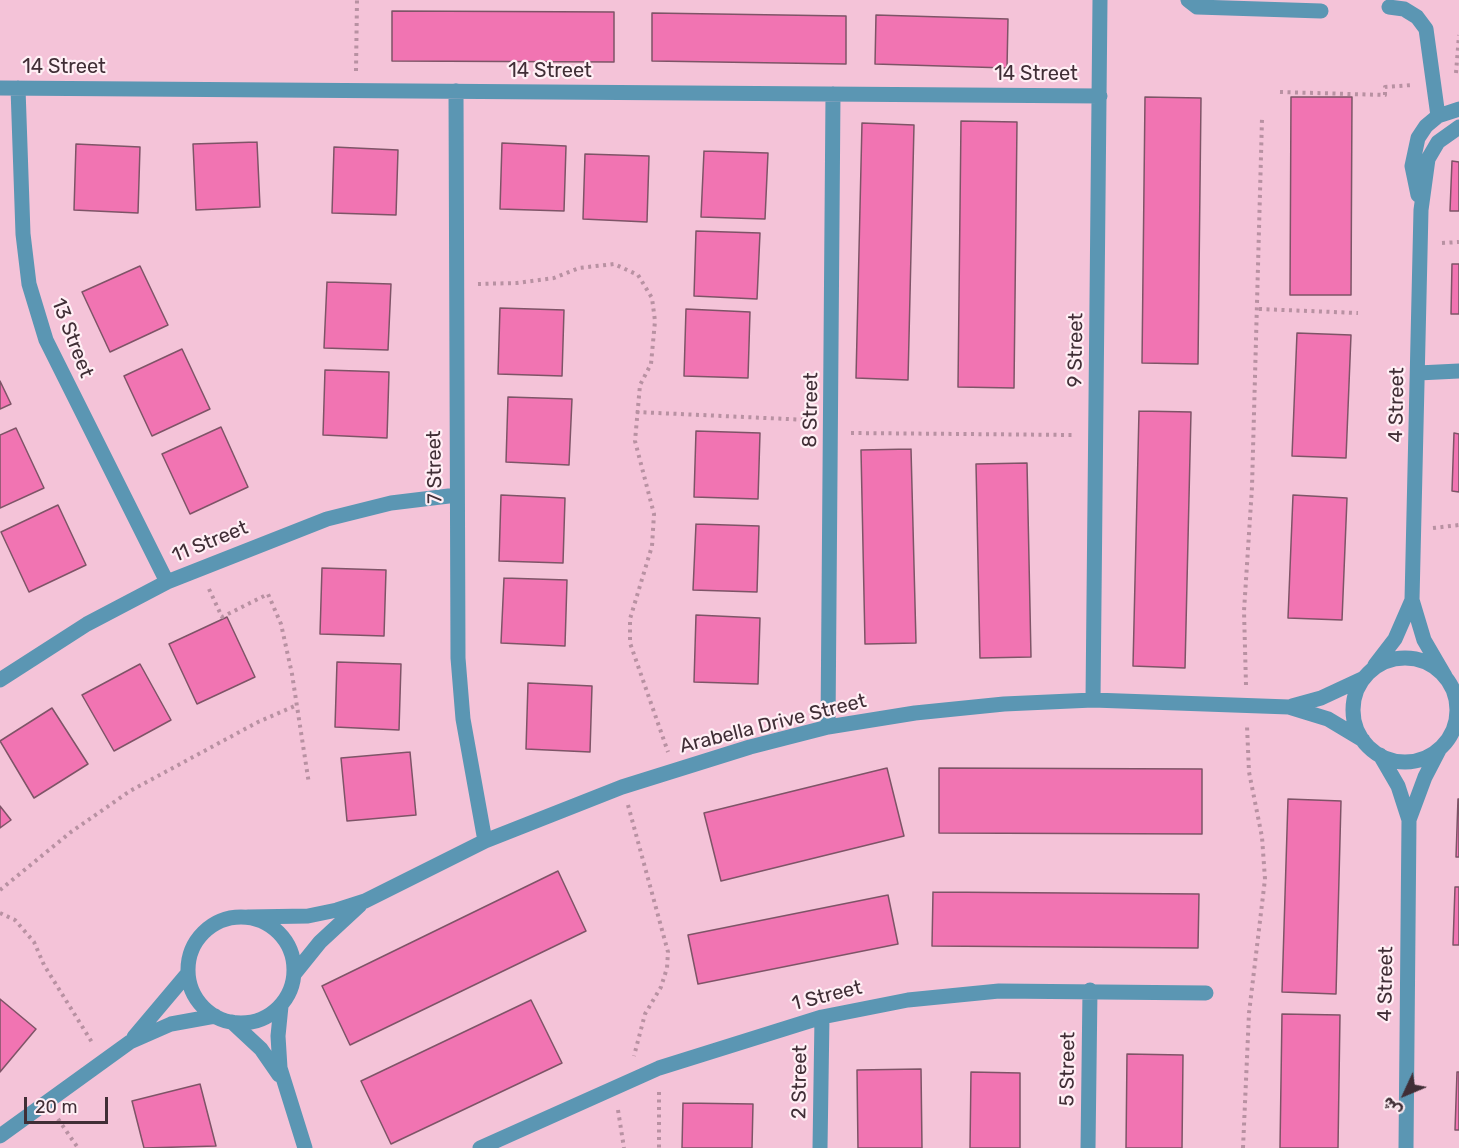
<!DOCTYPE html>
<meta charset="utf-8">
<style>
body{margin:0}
#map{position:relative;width:1459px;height:1148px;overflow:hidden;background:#f4c3d8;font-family:Rubik,Cairo,sans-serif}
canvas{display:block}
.north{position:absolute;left:1375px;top:1064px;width:60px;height:60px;-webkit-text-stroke:4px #ffeff5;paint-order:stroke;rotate:226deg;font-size:16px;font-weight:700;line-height:24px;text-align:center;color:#402e36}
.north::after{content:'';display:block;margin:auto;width:21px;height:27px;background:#402e36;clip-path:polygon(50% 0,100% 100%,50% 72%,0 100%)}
.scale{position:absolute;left:24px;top:1097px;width:84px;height:27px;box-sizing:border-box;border:3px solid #402e36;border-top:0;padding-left:8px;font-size:18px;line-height:21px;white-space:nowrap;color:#402e36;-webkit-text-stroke:4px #ffeff5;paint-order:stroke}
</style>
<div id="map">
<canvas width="1459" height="1148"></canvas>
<div class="north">ش</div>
<div class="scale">20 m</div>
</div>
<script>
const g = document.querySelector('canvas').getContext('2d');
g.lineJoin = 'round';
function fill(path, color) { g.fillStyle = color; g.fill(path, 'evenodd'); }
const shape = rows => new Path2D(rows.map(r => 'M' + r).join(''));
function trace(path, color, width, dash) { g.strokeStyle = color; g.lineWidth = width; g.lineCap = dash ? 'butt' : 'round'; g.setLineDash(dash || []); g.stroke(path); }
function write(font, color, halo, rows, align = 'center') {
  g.font = font + ' Rubik,sans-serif'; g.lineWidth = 4.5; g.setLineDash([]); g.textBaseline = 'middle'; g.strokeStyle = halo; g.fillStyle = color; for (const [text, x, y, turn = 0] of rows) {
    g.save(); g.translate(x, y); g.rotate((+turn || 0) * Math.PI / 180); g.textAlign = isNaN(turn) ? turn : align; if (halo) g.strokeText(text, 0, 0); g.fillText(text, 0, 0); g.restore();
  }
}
const building = shape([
 [392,11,614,12,614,62,392,61,392,11],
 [652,13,846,16,846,64,652,61,652,13],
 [876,15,1008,19,1007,68,875,64,876,15],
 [1145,97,1201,98,1198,364,1142,363,1145,97],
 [1291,97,1352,97,1351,295,1290,295,1291,97],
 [961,121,1017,122,1014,388,958,387,961,121],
 [862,123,914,125,908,380,856,378,862,123],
 [257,142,260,207,196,210,193,144,257,142],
 [502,143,566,146,564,211,500,209,502,143],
 [76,144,140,147,138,213,74,210,76,144],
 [334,147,398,150,396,215,332,213,334,147],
 [704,151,768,153,765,219,701,217,704,151],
 [585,154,649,156,647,222,583,219,585,154],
 [1452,161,1459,162,1459,211,1450,211,1452,161],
 [696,231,760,233,757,299,694,296,696,231],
 [1452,264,1459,264,1459,314,1451,314,1452,264],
 [140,266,168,325,110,352,82,292,140,266],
 [327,282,391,284,388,350,324,348,327,282],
 [500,308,564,310,562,376,498,374,500,308],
 [686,309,750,312,748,378,684,376,686,309],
 [1297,333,1351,335,1346,458,1292,456,1297,333],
 [182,349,210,409,152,436,124,376,182,349],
 [325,370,389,372,387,438,323,435,325,370],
 [0,381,11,404,0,409,0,381],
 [508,397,572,399,569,465,506,462,508,397],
 [1139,411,1191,412,1185,668,1133,666,1139,411],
 [221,427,248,487,190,514,162,454,221,427],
 [16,428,44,488,0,508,0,435,16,428],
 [696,431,760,433,758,499,694,497,696,431],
 [1454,433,1459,434,1459,492,1452,491,1454,433],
 [911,449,916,643,865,644,861,450,911,449],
 [1027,463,1031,657,980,658,976,464,1027,463],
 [501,495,565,498,563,563,499,561,501,495],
 [1293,495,1347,498,1342,620,1288,618,1293,495],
 [58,505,86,565,29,592,1,532,58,505],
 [696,524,759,526,757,592,693,590,696,524],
 [322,568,386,570,384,636,320,634,322,568],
 [504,578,567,580,565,646,501,643,504,578],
 [696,615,760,618,758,684,694,682,696,615],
 [227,617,255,677,197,704,169,644,227,617],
 [337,662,401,664,399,730,335,727,337,662],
 [140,664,171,720,114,751,82,695,140,664],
 [528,683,592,686,590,752,526,749,528,683],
 [52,708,88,764,34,798,0,741,52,708],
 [410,752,416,815,347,821,341,758,410,752],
 [887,768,904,836,721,881,704,813,887,768],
 [939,768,1202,769,1202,834,939,833,939,768],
 [1288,799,1341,801,1336,994,1282,992,1288,799],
 [1458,799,1459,799,1459,857,1456,857,1458,799],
 [0,806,11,820,0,828,0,806],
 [558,871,586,931,350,1045,322,986,558,871],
 [1455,887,1459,887,1459,945,1453,945,1455,887],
 [933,892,1199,894,1198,948,932,946,933,892],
 [888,895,898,944,698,984,688,935,888,895],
 [0,999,36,1029,0,1072,0,999],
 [531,1000,562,1063,391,1144,361,1081,531,1000],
 [1282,1014,1340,1015,1338,1148,1280,1148,1282,1014],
 [1127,1054,1183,1055,1182,1148,1126,1148,1127,1054],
 [921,1069,922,1148,858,1148,857,1070,921,1069],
 [971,1072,1020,1073,1020,1148,970,1148,971,1072],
 [1457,1072,1459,1072,1459,1130,1455,1130,1457,1072],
 [200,1084,216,1146,144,1148,132,1101,200,1084],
 [683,1103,753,1104,752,1148,682,1148,683,1103]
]);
fill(building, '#f174b2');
trace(building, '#7e5467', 1.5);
trace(shape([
 [356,71,357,0],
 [1456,73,1459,35],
 [1280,92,1385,95,1385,87,1412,85],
 [1442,243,1459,242],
 [478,284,517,283,554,278,579,268,614,264,638,275,652,298,655,321,651,364,640,385,635,441,654,514,652,546,630,619,630,643,668,752],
 [1259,309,1358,313],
 [636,412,809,420],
 [851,433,1074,435],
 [1433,528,1459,525],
 [209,589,222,617,268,594,281,624,292,674,309,784],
 [1246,685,1244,611,1252,487,1262,119],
 [628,805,668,952,667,968,661,987,645,1014,634,1056],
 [0,890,71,832,130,791,258,722,297,705],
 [0,913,15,920,34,942,44,965,93,1044],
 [659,1092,659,1148],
 [618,1110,624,1148],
 [58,1119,78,1148],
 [1243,1148,1249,1013,1265,879,1262,837,1249,772,1247,726]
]), '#b891a2', 4, [3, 4.5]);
trace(shape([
 [1188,0,1197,7,1321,11],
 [1389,7,1404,9,1417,17,1426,29,1438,116],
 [0,88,1100,96],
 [18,88,23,234,29,284,46,340,167,582],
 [456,91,458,658,463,719,485,841],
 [1418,195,1412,166,1418,138,1426,126,1438,116,1459,109],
 [1418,373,1459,371],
 '1353 710a52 52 0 1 1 104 0a52 52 0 1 1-104 0Z',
 [1375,665,1395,639,1412,600],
 [1445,676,1424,640,1412,600,1421,210,1428,159,1438,142,1459,127],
 [0,680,87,624,167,582,327,519,391,503,457,495],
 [1093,700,1100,0],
 [1292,706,1321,698,1364,678],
 [828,727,833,94],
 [1380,755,1398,786,1409,820],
 [249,917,308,916,337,910,365,901,485,841,622,787,750,747,828,727,915,713,1004,704,1093,700,1289,707,1328,719,1363,740],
 '188 970a53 53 0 1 1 106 0a53 53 0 1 1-106 0Z',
 [295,973,320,942,360,905],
 [281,1006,278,1036,280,1068,305,1148],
 [232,1022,261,1049,279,1075],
 [134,1037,188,973],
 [0,1136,130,1042,171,1024,215,1016],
 [480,1148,659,1068,822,1017,908,1000,999,991,1206,993],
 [820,1148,822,1017],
 [1088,1148,1090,990],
 [1406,1148,1409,820,1425,777,1439,750]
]), '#5b96b3', 15);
write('20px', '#402e36', '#ffeff5', [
 ["14 Street",64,67],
 ["14 Street",550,71],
 ["14 Street",1036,74],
 ["13 Street",72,338,69],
 ["9 Street",1076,350,-89],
 ["4 Street",1397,405,-89],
 ["8 Street",811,410,-89],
 ["7 Street",435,467,-91],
 ["11 Street",210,542,-22],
 ["Arabella Drive Street",773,724,-14],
 ["4 Street",1386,984,-89],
 ["1 Street",827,996,-14],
 ["5 Street",1068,1069,-89],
 ["2 Street",800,1082,-89]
]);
</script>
